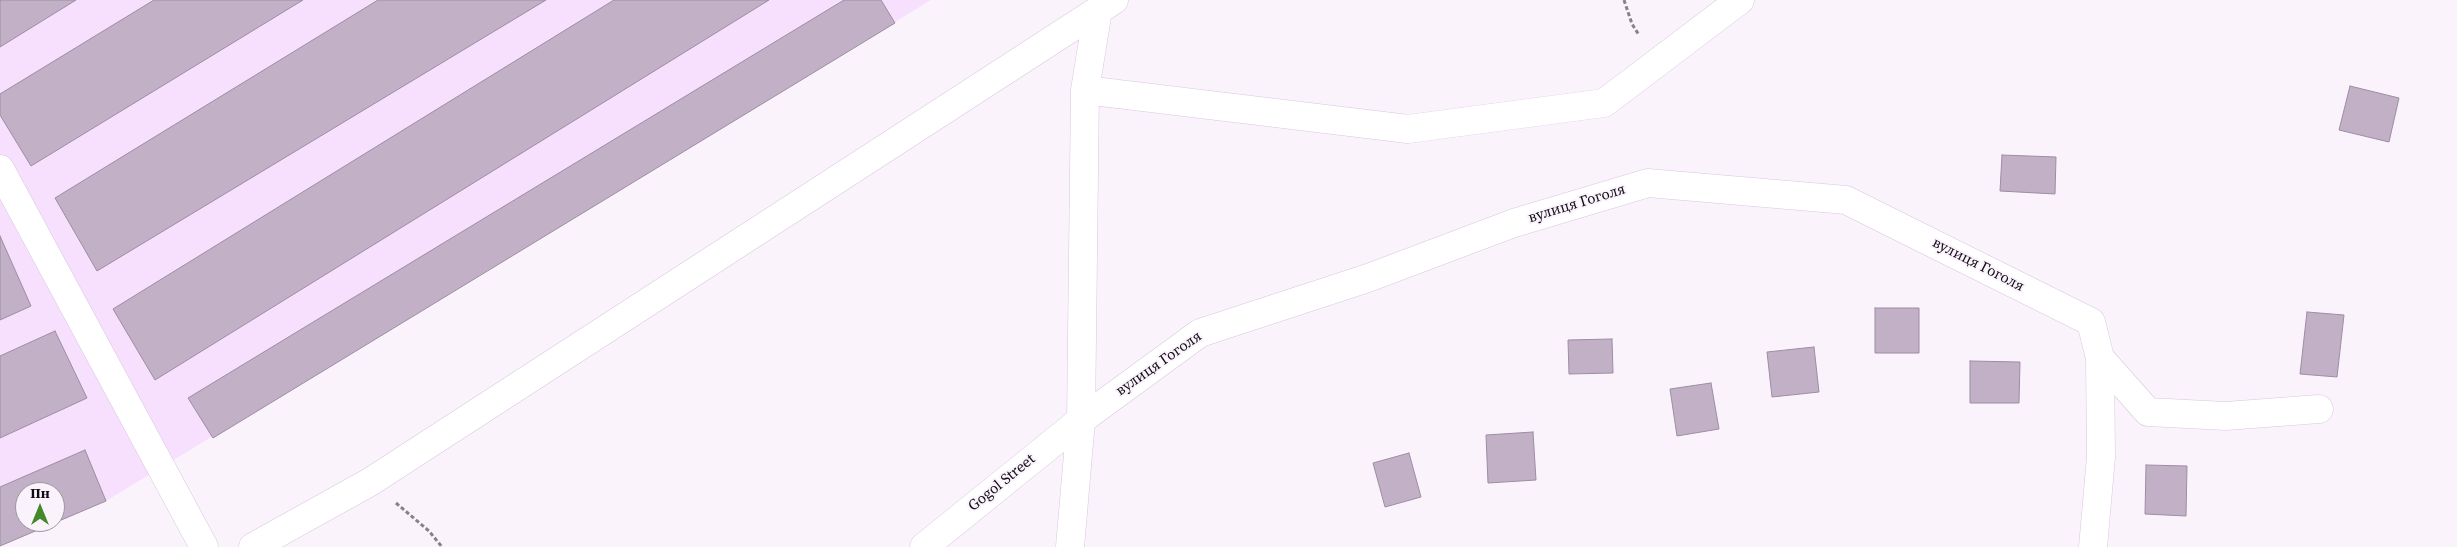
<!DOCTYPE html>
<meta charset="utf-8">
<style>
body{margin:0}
#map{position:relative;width:2457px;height:547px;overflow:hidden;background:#faf3fc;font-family:"Source Serif 4",serif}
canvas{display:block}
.north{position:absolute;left:15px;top:482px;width:50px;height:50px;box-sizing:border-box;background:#faf3fc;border:1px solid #9d979f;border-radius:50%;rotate:0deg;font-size:14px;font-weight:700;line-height:20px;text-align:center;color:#110c13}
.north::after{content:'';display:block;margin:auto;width:18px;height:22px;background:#44882c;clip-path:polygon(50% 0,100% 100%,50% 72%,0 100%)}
</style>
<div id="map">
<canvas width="2457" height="547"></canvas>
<div class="north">Пн</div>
</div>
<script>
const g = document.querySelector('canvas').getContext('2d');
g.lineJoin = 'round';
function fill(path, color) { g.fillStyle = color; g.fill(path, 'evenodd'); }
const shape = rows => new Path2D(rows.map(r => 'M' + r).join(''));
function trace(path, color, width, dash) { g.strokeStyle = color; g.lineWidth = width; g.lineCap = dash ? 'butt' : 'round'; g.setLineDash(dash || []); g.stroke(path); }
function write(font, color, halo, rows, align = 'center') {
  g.font = font + ' "Source Serif 4",serif'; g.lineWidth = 4; g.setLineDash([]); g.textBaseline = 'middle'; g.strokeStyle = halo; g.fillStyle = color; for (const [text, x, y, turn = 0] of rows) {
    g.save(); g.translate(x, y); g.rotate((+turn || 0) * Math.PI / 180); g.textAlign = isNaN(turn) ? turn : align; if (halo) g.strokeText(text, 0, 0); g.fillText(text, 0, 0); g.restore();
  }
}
fill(shape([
 [0,0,931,0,106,501,0,546],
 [25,492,55,492,55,522,25,522]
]), '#f7e0fd');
const building = shape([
 [0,0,76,0,0,47,0,0],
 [154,0,303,0,31,166,0,115,0,94,154,0],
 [378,0,546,0,97,271,55,198,378,0],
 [614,0,769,0,155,380,113,309,614,0],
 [844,0,881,0,895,23,213,438,188,398,844,0],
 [2350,86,2399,98,2389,142,2339,130,2350,86],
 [2002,155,2056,157,2055,194,2000,191,2002,155],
 [0,236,31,306,0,320,0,236],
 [1875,308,1919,308,1919,353,1875,353,1875,308],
 [2307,312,2344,315,2337,377,2300,374,2307,312],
 [55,331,87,398,0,438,0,356,55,331],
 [1612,339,1613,373,1569,374,1568,340,1612,339],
 [1814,347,1819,392,1772,397,1767,352,1814,347],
 [1970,361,2020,362,2019,403,1970,403,1970,361],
 [1711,383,1719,429,1677,436,1670,389,1711,383],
 [1533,432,1536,480,1488,483,1486,435,1533,432],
 [85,450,106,501,0,546,0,487,85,450],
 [25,492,55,492,55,522,25,522,25,492],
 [1409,453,1421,497,1385,507,1373,463,1409,453],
 [2146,465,2187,466,2186,516,2145,514,2146,465]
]);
fill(building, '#c1b0c6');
trace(building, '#9d8da2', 1);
const minor = shape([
 [1085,90,1408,129,1604,103,1740,0],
 [0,169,204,547],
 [2100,358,2148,412,2226,416,2319,409],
 [253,547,370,482,1114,0],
 [924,547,1081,420,1200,333,1368,278,1514,223,1648,183,1846,200,2091,322,2100,358,2101,457,2093,547],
 [1070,547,1081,420,1085,90,1098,10]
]);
trace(minor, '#d8c7dd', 29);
trace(shape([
 [1624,0,1632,24,1639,35],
 [396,503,429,531,442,547]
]), '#878189', 3, [4, 2.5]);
trace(minor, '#fff', 28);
write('15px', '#110c13', '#faf3fc', [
 ["вулиця Гоголя",1577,204,-17],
 ["вулиця Гоголя",1978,265,27],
 ["вулиця Гоголя",1159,364,-35],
 ["Gogol Street",1002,483,-39]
]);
</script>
